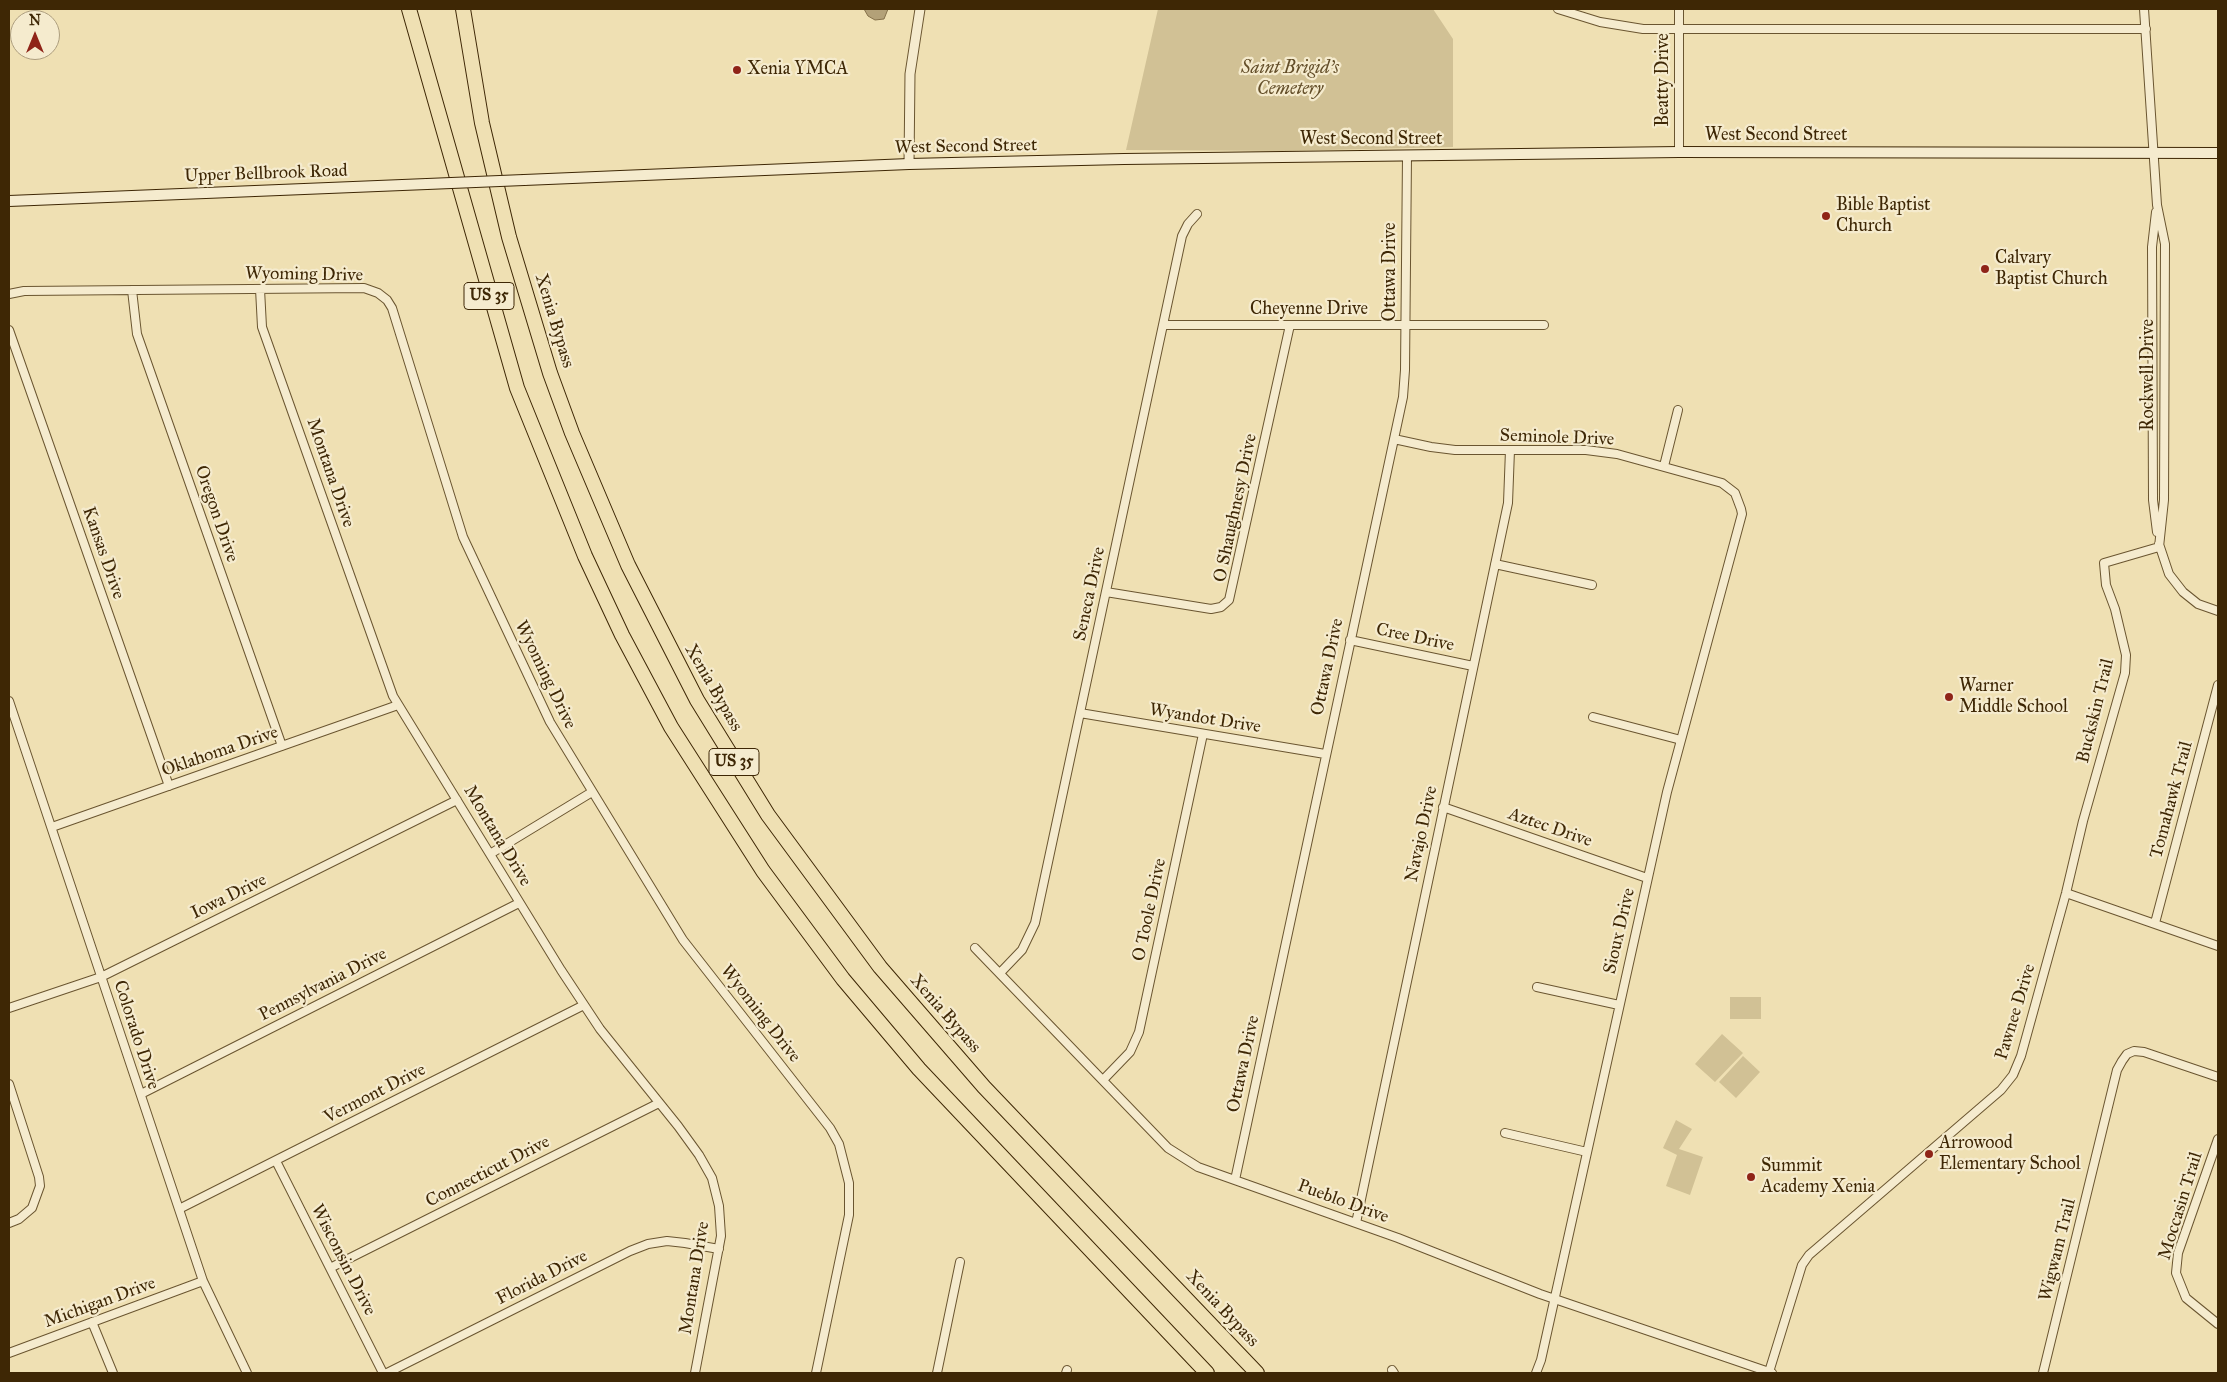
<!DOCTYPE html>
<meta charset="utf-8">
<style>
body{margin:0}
#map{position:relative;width:2227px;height:1382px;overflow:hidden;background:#efe0b3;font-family:"IM FELL Great Primer",serif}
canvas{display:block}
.frame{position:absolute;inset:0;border:10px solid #3e2705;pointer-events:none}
.north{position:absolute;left:10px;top:10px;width:50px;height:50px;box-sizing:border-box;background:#f5ebce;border:1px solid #ac9d7e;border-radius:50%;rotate:0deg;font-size:14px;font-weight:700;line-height:20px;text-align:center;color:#3e2705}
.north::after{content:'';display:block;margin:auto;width:18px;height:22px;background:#8f2418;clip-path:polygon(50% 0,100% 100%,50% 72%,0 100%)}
</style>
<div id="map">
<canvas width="2227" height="1382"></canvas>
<div class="frame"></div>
<div class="north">N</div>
</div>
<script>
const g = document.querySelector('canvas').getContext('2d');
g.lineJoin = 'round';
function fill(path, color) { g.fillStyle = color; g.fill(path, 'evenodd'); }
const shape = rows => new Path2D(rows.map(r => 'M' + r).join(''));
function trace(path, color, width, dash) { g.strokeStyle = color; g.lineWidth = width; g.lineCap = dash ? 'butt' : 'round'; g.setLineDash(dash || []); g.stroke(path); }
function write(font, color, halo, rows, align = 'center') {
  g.font = font + ' "IM FELL Great Primer",serif'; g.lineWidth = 4.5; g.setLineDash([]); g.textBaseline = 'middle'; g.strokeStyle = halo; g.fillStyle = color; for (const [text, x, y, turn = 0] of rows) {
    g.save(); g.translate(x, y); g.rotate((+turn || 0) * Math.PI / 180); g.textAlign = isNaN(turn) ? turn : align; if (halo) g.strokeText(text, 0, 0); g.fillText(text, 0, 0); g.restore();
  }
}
fill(shape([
 [1158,9,1433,9,1453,39,1453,147,1284,151,1126,150],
 [1730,997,1761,997,1761,1019,1730,1019],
 [1722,1034,1743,1053,1715,1082,1695,1064],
 [1743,1056,1760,1072,1736,1098,1719,1082],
 [1676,1120,1692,1129,1679,1149,1703,1157,1690,1195,1666,1186,1677,1155,1663,1148]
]), '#d1c195');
const water = shape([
 [864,9,888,9,884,19,875,20,868,16,864,9]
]);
fill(water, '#b3a178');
trace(water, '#84704a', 1);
const minor = shape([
 [1558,9,1600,22,1643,29,2146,29],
 [1679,9,1679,152],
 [2144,9,2157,205,2165,244,2164,500,2159,547],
 [2156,212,2152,247,2153,500,2157,532],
 [260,289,262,327,393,696,561,970,600,1029,678,1126,699,1155,712,1178,719,1206,721,1236,695,1373],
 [132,290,137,334,282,746],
 [9,294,24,291,364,288,378,293,387,300,392,308,463,537,550,722,683,940,830,1128,839,1144,849,1183,849,1215,816,1373],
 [1163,325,1544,325],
 [9,330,169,786],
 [1394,439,1431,447,1455,450,1586,450,1617,454,1722,483,1735,493,1741,509,1742,514,1667,792,1541,1360,1536,1373],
 [1664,466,1678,410],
 [2159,544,2169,574,2183,592,2198,604,2218,611],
 [1495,564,1592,585],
 [1106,592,1211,609,1221,607,1229,600,1290,325],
 [1350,640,1473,666],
 [9,701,203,1281,247,1373],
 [1080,713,1325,754],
 [1593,717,1681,740],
 [1443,807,1647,878],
 [52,827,398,705],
 [490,854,592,792],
 [2066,893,2218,946],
 [2155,923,2218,685],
 [975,948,1168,1148,1198,1167,1398,1238,1540,1294,1772,1373],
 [1000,973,1022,950,1035,923,1182,236,1188,224,1197,214],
 [1537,987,1619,1005],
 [9,1008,101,977,457,800],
 [1103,1080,1130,1052,1139,1032,1203,734],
 [9,1084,39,1177,40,1186,32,1208,19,1219,9,1223],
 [141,1094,519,903],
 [1505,1133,1587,1152],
 [2218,1139,2178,1253,2176,1273,2186,1298,2218,1324],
 [276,1161,383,1373],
 [1235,1180,1403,397,1405,370,1407,156],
 [179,1209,584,1005],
 [1356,1223,1508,503,1510,450],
 [330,1268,659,1103],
 [92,1322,113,1373],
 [9,1353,203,1281],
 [1392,1370,1394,1373],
 [1769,1372,1802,1265,1809,1255,2001,1090,2013,1075,2021,1056,2066,893,2083,821,2125,673,2126,655,2115,609,2106,585,2104,563,2159,547],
 [387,1373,630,1251,648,1244,667,1241,685,1243,719,1249],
 [937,1373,960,1262],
 [1066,1373,1067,1370],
 [2043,1373,2117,1070,2122,1061,2127,1054,2134,1051,2144,1052,2218,1077]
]);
const tertiary = shape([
 [909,164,910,74,920,9]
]);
const secondary = shape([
 [524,180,909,164,1124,159,1679,152,2218,153],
 [9,201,427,184]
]);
const motorway = shape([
 [409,9,517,388,585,556,622,635,671,727,763,871,843,979,919,1069,1207,1373],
 [463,9,482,123,509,237,550,373,572,433,628,565,697,700,768,815,880,967,984,1087,1257,1373]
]);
trace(minor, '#6a5530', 10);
trace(tertiary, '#6a5530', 11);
trace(secondary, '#3e2705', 12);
trace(motorway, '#3e2705', 16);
trace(minor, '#f5ebce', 8);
trace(tertiary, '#f5ebce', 9);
trace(secondary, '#f5ebce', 10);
trace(motorway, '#efe0b3', 14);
const secondaryBridge = shape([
 [427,184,524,180]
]);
trace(secondaryBridge, '#3e2705', 12, []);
trace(secondaryBridge, '#f5ebce', 10);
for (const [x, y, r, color] of [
 [737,70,5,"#8f2418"],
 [1826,216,5,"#8f2418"],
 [1985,269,5,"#8f2418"],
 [1949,697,5,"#8f2418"],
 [1929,1154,5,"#8f2418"],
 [1751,1177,5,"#8f2418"]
]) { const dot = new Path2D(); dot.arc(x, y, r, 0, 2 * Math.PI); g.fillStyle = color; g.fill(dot); trace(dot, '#f5ebce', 2); }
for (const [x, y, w] of [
 [489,296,50],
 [734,762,50]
]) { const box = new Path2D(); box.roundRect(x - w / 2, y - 13.5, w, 27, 4); g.fillStyle = '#f5ebce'; g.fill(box); trace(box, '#3e2705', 1); }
write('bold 16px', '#3e2705', null, [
 ["US 35",489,296],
 ["US 35",734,762]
]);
write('italic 18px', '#634e29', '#f5ebce', [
 ["Saint Brigid’s",1290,69],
 ["Cemetery",1290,90]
]);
write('18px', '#3e2705', '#f5ebce', [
 ["Xenia YMCA",747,70],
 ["Bible Baptist",1836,206],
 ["Church",1836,227],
 ["Calvary",1995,259],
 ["Baptist Church",1995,280],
 ["Warner",1959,687],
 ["Middle School",1959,708],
 ["Arrowood",1939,1144],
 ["Elementary School",1939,1165],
 ["Summit",1761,1167],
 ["Academy Xenia",1761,1188]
], 'left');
write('18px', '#3e2705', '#f5ebce', [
 ["Beatty Drive",1664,80,-90],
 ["West Second Street",1776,136],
 ["West Second Street",1371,140],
 ["West Second Street",966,147,-1],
 ["Upper Bellbrook Road",266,174,-2],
 ["Ottawa Drive",1391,272,-90],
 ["Wyoming Drive",304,275,1],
 ["Cheyenne Drive",1309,310],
 ["Xenia Bypass",554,321,73],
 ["Rockwell Drive",2149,375,-90],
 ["Seminole Drive",1557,438,2],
 ["Montana Drive",330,473,71],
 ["O Shaughnesy Drive",1236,508,-78],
 ["Oregon Drive",216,514,71],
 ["Kansas Drive",103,553,71],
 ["Seneca Drive",1090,594,-78],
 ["Cree Drive",1415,638,12],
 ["Ottawa Drive",1328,667,-78],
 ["Wyoming Drive",545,675,64],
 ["Xenia Bypass",713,688,60],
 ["Buckskin Trail",2096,711,-76],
 ["Wyandot Drive",1205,719,9],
 ["Oklahoma Drive",220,752,-19],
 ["Tomahawk Trail",2172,800,-75],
 ["Aztec Drive",1550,828,19],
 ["Navajo Drive",1422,834,-78],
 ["Montana Drive",497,836,59],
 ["Iowa Drive",229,897,-26],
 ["O Toole Drive",1150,910,-78],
 ["Sioux Drive",1620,931,-77],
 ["Pennsylvania Drive",323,985,-27],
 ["Pawnee Drive",2016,1012,-73],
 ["Wyoming Drive",760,1014,52],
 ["Xenia Bypass",945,1014,49],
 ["Colorado Drive",136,1035,72],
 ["Ottawa Drive",1244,1064,-78],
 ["Vermont Drive",375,1094,-27],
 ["Connecticut Drive",488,1172,-27],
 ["Pueblo Drive",1343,1202,20],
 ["Moccasin Trail",2181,1206,-73],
 ["Wigwam Trail",2058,1250,-76],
 ["Wisconsin Drive",343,1260,63],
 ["Florida Drive",542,1278,-27],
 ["Montana Drive",695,1278,-81],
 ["Michigan Drive",100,1303,-20],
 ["Xenia Bypass",1222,1309,47]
]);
</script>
